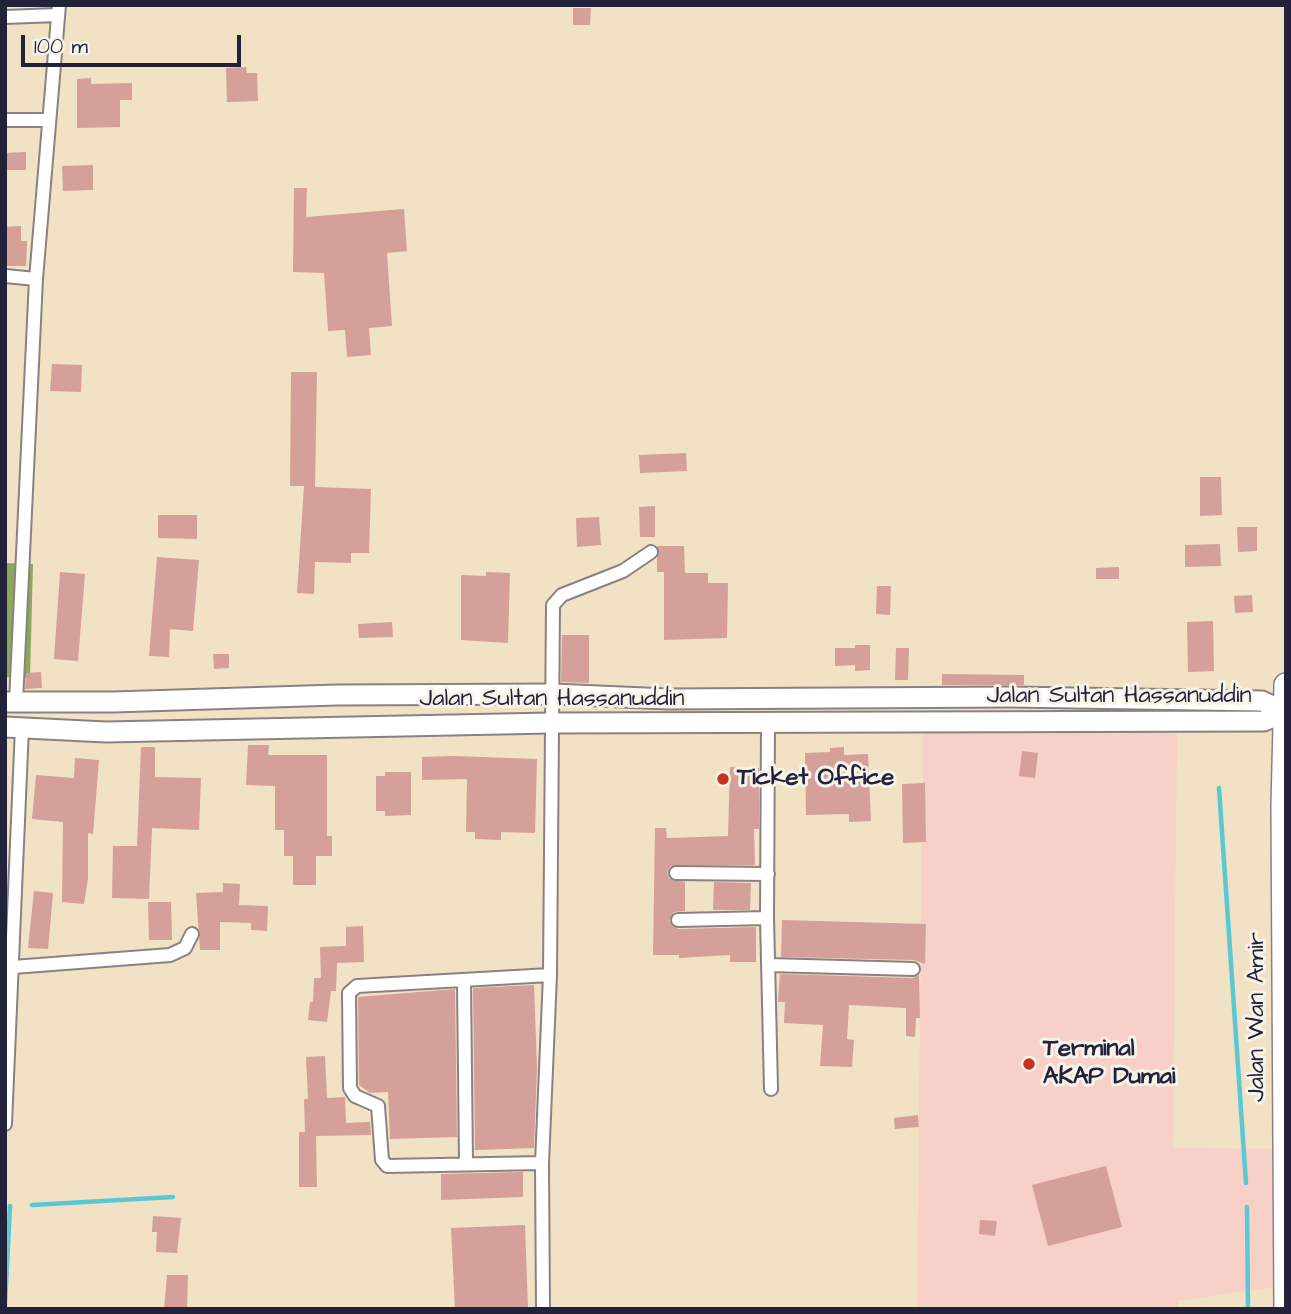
<!DOCTYPE html>
<style>
body{margin:0}
#map{position:relative;width:1291px;height:1314px;overflow:hidden;background:#f1e1c5;font-family:"Architects Daughter",sans-serif}
canvas{display:block}
.frame{position:absolute;inset:0;border:7px solid #22223b;pointer-events:none}
.scale{position:absolute;left:21px;top:35px;width:220px;height:32px;box-sizing:border-box;border:4px solid #22223b;border-top:0;padding-left:9px;font-size:21px;line-height:24px;white-space:nowrap;color:#22223b;-webkit-text-stroke:5px #f7f3e8;paint-order:stroke}
</style>
<div id="map">
<canvas width="1291" height="1314"></canvas>
<div class="frame"></div>
<div class="scale">100 m</div>
</div>
<script>
const g = document.querySelector('canvas').getContext('2d');
g.lineJoin = 'round';
function fill(path, color) { g.fillStyle = color; g.fill(path, 'evenodd'); }
const shape = rows => new Path2D(rows.map(r => 'M' + r).join(''));
function trace(path, color, width, dash) { g.strokeStyle = color; g.lineWidth = width; g.lineCap = dash ? 'butt' : 'round'; g.setLineDash(dash || []); g.stroke(path); }
function write(font, color, halo, rows, align = 'center') {
  g.font = font + ' "Architects Daughter",sans-serif'; g.lineWidth = 6; g.setLineDash([]); g.textBaseline = 'middle'; g.strokeStyle = halo; g.fillStyle = color; for (const [text, x, y, turn = 0] of rows) {
    g.save(); g.translate(x, y); g.rotate((+turn || 0) * Math.PI / 180); g.textAlign = isNaN(turn) ? turn : align; if (halo) g.strokeText(text, 0, 0); g.fillText(text, 0, 0); g.restore();
  }
}
fill(shape([
 [923,726,1177,727,1173,1148,1286,1149,1286,1285,1178,1301,1178,1309,917,1309]
]), '#f7d1c8');
fill(shape([
 [5,563,33,564,30,678,5,677]
]), '#8ca95b');
trace(shape([
 [1219,788,1246,1183],
 [32,1205,173,1197],
 [1247,1207,1248,1309],
 [5,1305,10,1206]
]), '#5bc8d2', 4.5);
fill(shape([
 [573,8,591,8,590,25,573,25],
 [246,67,247,73,257,73,258,101,227,102,226,68],
 [91,78,91,84,132,83,132,100,120,100,120,127,77,128,77,79],
 [26,152,26,170,5,170,5,153],
 [93,165,93,190,63,191,62,166],
 [294,188,307,188,306,217,404,209,407,251,387,253,392,326,369,328,371,355,347,357,345,330,328,331,324,273,293,272],
 [21,226,21,241,27,241,26,266,5,266,5,227],
 [52,364,82,365,81,392,50,391],
 [291,372,317,372,315,487,371,489,369,553,351,553,351,563,315,562,314,594,297,593,304,486,290,486],
 [686,453,687,471,640,473,639,455],
 [1200,477,1221,477,1222,515,1200,516],
 [655,506,655,537,640,537,639,507],
 [158,515,197,515,197,539,158,538],
 [599,517,601,545,577,547,576,518],
 [1237,527,1257,527,1257,551,1238,552],
 [1220,544,1221,566,1185,567,1185,545],
 [657,546,684,546,685,573,708,573,708,583,728,583,727,638,664,640,664,572,657,572],
 [157,557,199,560,193,631,170,629,169,657,149,656],
 [1119,567,1119,579,1096,579,1096,568],
 [60,572,85,574,78,661,54,659],
 [486,572,510,573,508,643,461,640,461,575,486,576],
 [877,586,891,586,890,615,876,614],
 [1252,595,1253,612,1235,613,1234,596],
 [1213,621,1214,671,1188,672,1187,622],
 [392,622,393,637,359,638,358,624],
 [562,635,589,635,589,683,561,682],
 [855,645,870,645,870,670,855,671,855,665,835,666,835,648,855,648],
 [896,648,909,648,908,680,895,680],
 [213,654,229,654,229,668,214,669],
 [41,672,42,688,25,689,26,673],
 [942,674,1024,675,1024,685,942,685],
 [248,745,269,745,268,755,327,755,327,836,332,836,332,856,316,856,316,885,293,885,293,856,284,856,284,830,275,830,275,786,246,785],
 [141,747,155,747,155,777,201,778,199,830,152,828,149,899,112,898,113,846,137,846],
 [844,747,844,755,868,754,871,821,849,822,849,814,806,815,805,753,830,752,830,748],
 [1022,751,1038,753,1035,778,1019,776],
 [453,756,537,759,535,833,501,832,501,840,475,839,475,832,466,832,467,779,422,780,422,757],
 [75,758,99,760,93,834,88,833,88,878,84,904,62,902,63,822,32,819,36,775,74,778],
 [730,767,759,768,759,829,754,829,755,865,671,866,667,872,669,878,685,882,685,911,674,912,669,921,678,929,756,927,756,962,730,962,730,955,679,958,679,955,653,955,655,828,666,828,667,838,728,836],
 [385,772,411,772,411,815,385,816,385,811,376,811,376,776,385,776],
 [925,783,926,842,903,843,902,784],
 [714,882,751,883,750,910,713,910],
 [223,883,240,884,239,905,268,906,267,931,251,930,251,923,220,922,220,950,200,950,196,893,223,892],
 [34,891,53,893,48,949,28,948],
 [148,902,171,902,172,940,149,940],
 [782,920,926,924,925,964,913,960,781,957],
 [363,926,364,962,337,963,336,991,331,991,327,1022,308,1020,310,1002,313,1002,314,978,321,978,320,947,346,946,346,927],
 [780,974,913,978,919,975,920,1018,916,1018,915,1037,906,1036,906,1008,849,1005,847,1039,854,1040,852,1067,820,1066,823,1025,784,1023,785,1002,778,1002],
 [534,985,537,1068,534,1148,475,1150,473,988],
 [455,989,457,1137,390,1139,388,1092,370,1093,359,1085,358,997],
 [325,1056,327,1098,345,1097,346,1123,370,1122,371,1135,316,1136,317,1187,299,1187,299,1132,305,1132,304,1099,308,1099,306,1057],
 [918,1115,919,1127,895,1129,894,1118],
 [1106,1166,1122,1227,1048,1246,1032,1185],
 [523,1172,523,1197,441,1200,441,1174],
 [153,1216,181,1218,177,1253,156,1252,157,1232,152,1232],
 [980,1220,997,1221,995,1236,979,1234],
 [525,1225,528,1309,455,1309,451,1228],
 [167,1275,188,1275,187,1309,164,1309]
]), '#d5a099');
const street = shape([
 [5,17,57,15],
 [5,120,47,120],
 [5,276,36,279],
 [16,702,36,279,59,5],
 [768,724,767,918,771,1089],
 [676,873,768,874],
 [678,920,767,918],
 [769,965,913,969],
 [13,967,170,955,185,948,192,934],
 [464,982,466,1164],
 [5,1124,22,727],
 [542,1163,387,1166,382,1160,378,1106,355,1096,350,1088,349,993,357,986,550,975],
 [543,1309,542,1163,550,975,553,605,562,595,623,571,651,552]
]);
const primary = shape([
 [5,702,113,702,337,695,553,694,668,699,1011,697,1262,701,1285,712,1264,721,551,723,106,732,5,727]
]);
const highway = shape([
 [1286,1309,1283,806,1286,685]
]);
trace(street, '#8a8280', 16);
trace(primary, '#8a8280', 23);
trace(highway, '#8a8280', 26);
trace(street, '#fff', 12);
trace(primary, '#fff', 19);
trace(highway, '#fff', 23);
for (const [x, y, r, color] of [
 [723,779,7,"#c8321e"],
 [1029,1064,7,"#c8321e"]
]) { const dot = new Path2D(); dot.arc(x, y, r, 0, 2 * Math.PI); g.fillStyle = color; g.fill(dot); trace(dot, '#f7f3e8', 2.5); }
write('24px', '#22223b', '#f7f3e8', [
 ["Jalan Sultan Hassanuddin",1119,697],
 ["Jalan Sultan Hassanuddin",552,700],
 ["Jalan Wan Amir",1258,1017,-90]
]);
write('bold 24px', '#22223b', '#f7f3e8', [
 ["Ticket Office",737,779],
 ["Terminal",1043,1050],
 ["AKAP Dumai",1043,1078]
], 'left');
</script>
